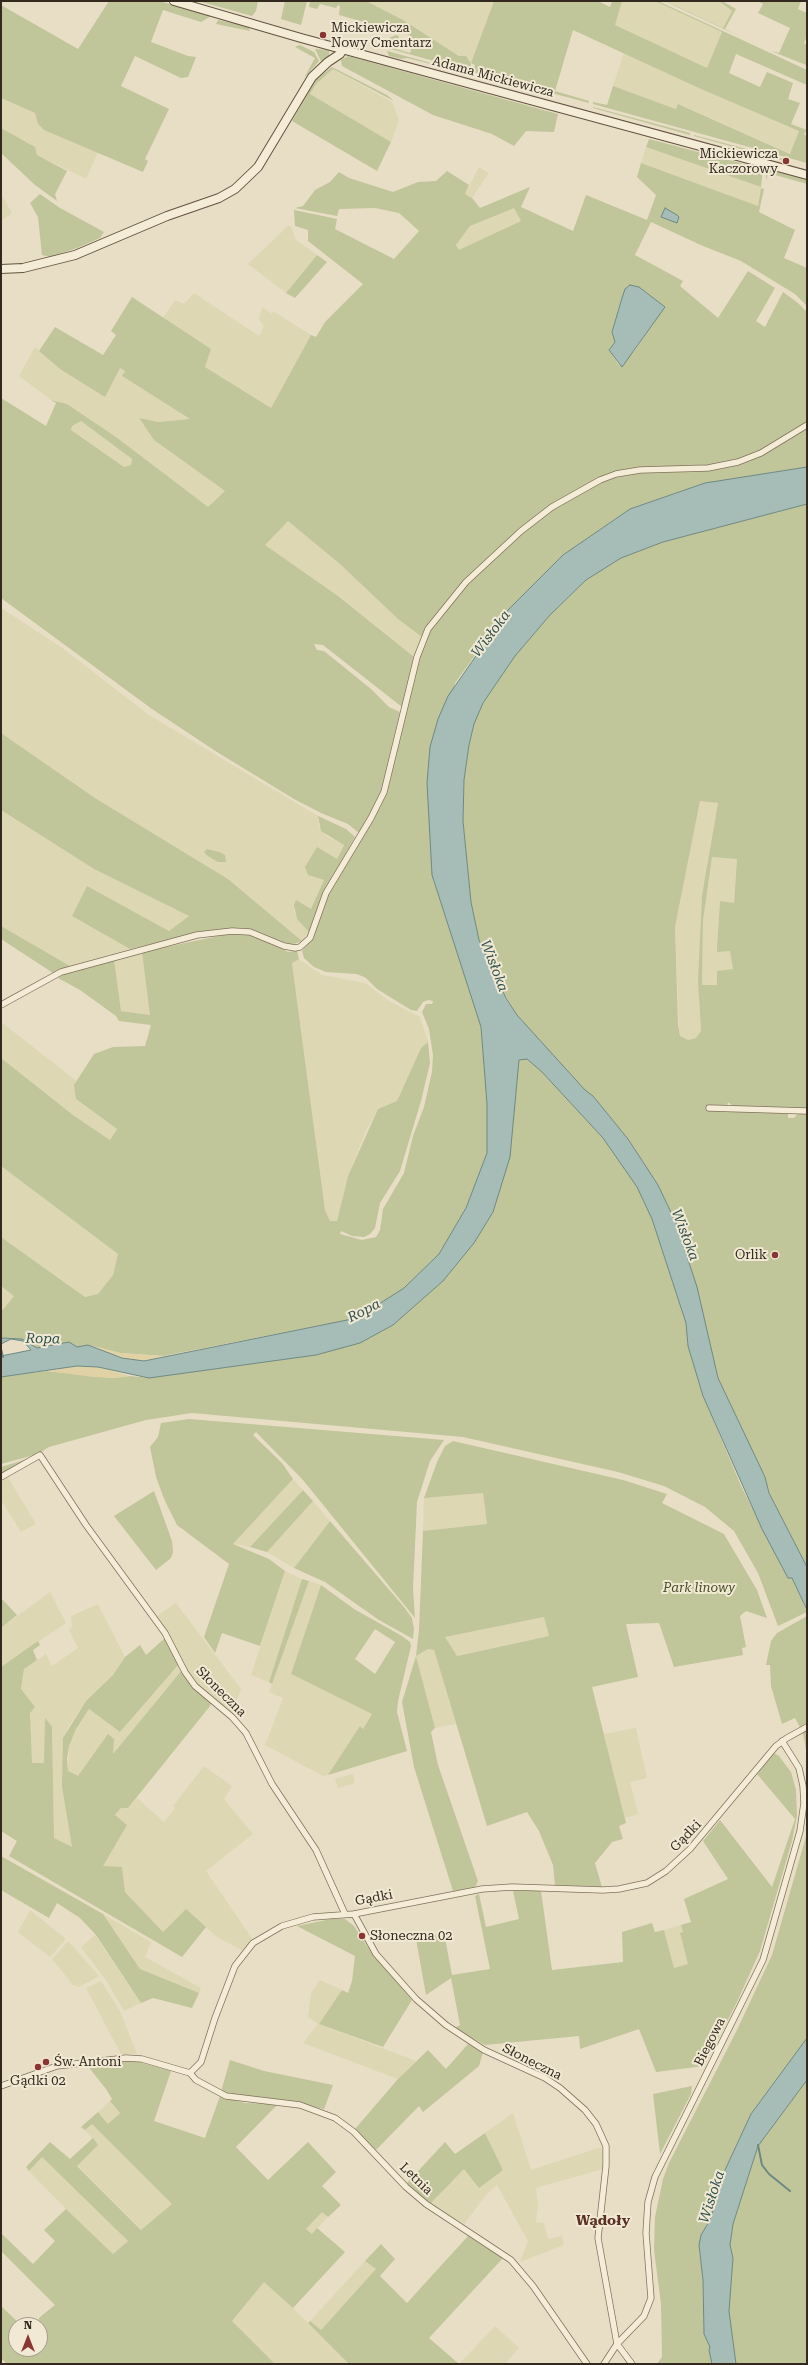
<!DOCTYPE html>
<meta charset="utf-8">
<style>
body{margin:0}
#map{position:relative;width:808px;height:2365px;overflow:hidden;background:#e8dec5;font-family:"Roboto Serif",serif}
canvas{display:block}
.frame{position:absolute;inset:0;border:2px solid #33291f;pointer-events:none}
.north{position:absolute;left:8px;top:2317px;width:40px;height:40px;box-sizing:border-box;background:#f1e9d3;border:1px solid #a59c8b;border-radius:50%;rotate:0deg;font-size:11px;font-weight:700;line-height:16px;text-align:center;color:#33291f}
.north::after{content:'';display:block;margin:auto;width:14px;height:18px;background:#893534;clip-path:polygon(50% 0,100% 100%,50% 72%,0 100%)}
</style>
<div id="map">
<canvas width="808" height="2365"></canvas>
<div class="frame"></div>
<div class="north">N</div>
</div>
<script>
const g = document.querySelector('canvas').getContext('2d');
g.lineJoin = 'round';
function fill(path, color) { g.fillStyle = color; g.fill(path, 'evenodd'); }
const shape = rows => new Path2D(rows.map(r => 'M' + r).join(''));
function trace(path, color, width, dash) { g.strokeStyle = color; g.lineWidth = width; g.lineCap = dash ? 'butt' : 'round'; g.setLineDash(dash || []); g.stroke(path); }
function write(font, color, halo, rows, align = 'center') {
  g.font = font + ' "Roboto Serif",serif'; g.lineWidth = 4; g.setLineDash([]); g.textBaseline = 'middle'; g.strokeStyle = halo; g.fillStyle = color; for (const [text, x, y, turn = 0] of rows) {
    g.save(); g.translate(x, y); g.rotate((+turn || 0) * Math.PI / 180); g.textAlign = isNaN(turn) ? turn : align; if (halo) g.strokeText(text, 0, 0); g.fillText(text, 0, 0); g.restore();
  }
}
fill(shape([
 [366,1,494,1,471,63,469,59,459,56,403,20],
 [622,1,655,1,722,32,707,68,614,25],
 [665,1,719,1,732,11,723,28],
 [624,53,799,130,791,154,679,104,677,109,613,86],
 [333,69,392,102,399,120,391,142,310,94,316,84],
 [1,98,35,113,38,124,44,130,98,152,86,179,37,155,35,147,1,128],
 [646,147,761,187,758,206,641,163],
 [479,167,489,173,472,198,465,194],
 [1,194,12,213,1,221],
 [514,207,521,221,459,251,456,244,470,226],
 [288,226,291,226,296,240,317,255,286,293,248,264],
 [194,293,259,336,264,326,259,319,262,307,272,314,273,311,311,335,271,408,205,367,211,349,163,318,175,300,184,304],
 [35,347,60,369,120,368,125,371,122,376,190,419,158,422,139,419,154,440,225,491,207,508,116,437,67,404,51,400,19,376],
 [81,421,132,459,131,465,124,467,71,430,72,426],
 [288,520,340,564,398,619,422,637,414,657,338,596,264,545],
 [1,608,61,647,149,715,318,816,319,827,328,837,344,844,337,859,312,877,324,880,311,910,296,901,294,911,297,919,309,932,302,941,228,879,95,798,1,733],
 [700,801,718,803,702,895,701,916,699,1001,701,1031,696,1038,688,1040,680,1036,679,1029,675,927],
 [1,810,94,869,189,916,169,931,87,886,72,916,130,949,70,966,1,926],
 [712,857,737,858,734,903,720,901,717,947,717,952,730,950,733,969,717,985,702,985,703,921],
 [142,952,151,1015,121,1011,114,959],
 [299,959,322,975,365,983,389,1001,420,1017,428,1042,421,1048,397,1101,378,1109,366,1131,348,1176,337,1221,330,1221,325,1210,292,962],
 [1,1022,78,1082,76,1099,117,1129,110,1140,73,1115,1,1058],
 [1,1166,118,1254,113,1275,98,1294,85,1297,1,1237],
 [1,1286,15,1296,1,1312],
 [7,1476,36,1524,21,1532,1,1500,1,1479],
 [293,1479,303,1490,250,1547,233,1544],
 [483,1493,487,1524,423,1531,424,1498],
 [313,1501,330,1521,294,1568,267,1552],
 [285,1571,302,1579,269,1682,251,1675],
 [309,1581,321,1585,291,1674,372,1714,363,1729,360,1727,328,1775,323,1776,265,1745,283,1698,269,1692],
 [50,1592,66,1623,1,1667,1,1628],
 [176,1603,241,1689,232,1712,199,1686,185,1666,157,1616],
 [98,1604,125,1657,113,1675,86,1701,67,1729,62,1787,72,1848,54,1838,52,1727,44,1763,32,1764,30,1713,21,1689,24,1669,46,1654,52,1666,78,1648,69,1630,72,1627,71,1616],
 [544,1617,549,1636,456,1656,445,1637],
 [428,1649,434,1650,456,1724,435,1728,416,1656],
 [179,1664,182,1670,113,1754,78,1777,68,1771,69,1746,76,1729,89,1709,120,1732],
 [636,1728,647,1778,630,1782,638,1814,625,1818,604,1734],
 [204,1766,232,1786,224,1799,253,1834,206,1871,253,1940,243,1951,217,1937,186,1910,163,1932,125,1892,122,1868,102,1867,127,1825,115,1816,121,1808,128,1808,137,1798,164,1822,175,1808,173,1806],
 [353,1774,355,1783,338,1788,335,1779],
 [30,1910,66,1939,50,1957,18,1932],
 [103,1914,151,1942,145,1957,201,1988,199,1993,140,1969],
 [681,1925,683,1932,681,1933,689,1964,674,1968,664,1930],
 [95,1935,141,2003,124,2011,108,1983,81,1947],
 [68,1941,99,1976,79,1987,73,1985,52,1959],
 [320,1980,342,1990,319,2024,416,2061,398,2079,303,2043,318,2024,308,2017,311,1993],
 [101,1981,121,2013,137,2054,121,2054,86,1988],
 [110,2101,120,2113,108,2124,98,2112],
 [513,2113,531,2170,601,2147,603,2169,536,2188,538,2206,536,2222,544,2223,548,2239,562,2236,564,2245,520,2262,528,2241,497,2185,486,2195,464,2224,430,2204,464,2169,503,2170,485,2133],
 [92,2124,172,2204,142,2230,77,2165,98,2145,85,2130],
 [42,2157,128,2241,113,2254,66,2209,29,2171],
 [322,2211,328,2217,312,2234,306,2229],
 [365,2261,376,2269,321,2330,310,2321],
 [264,2281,293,2308,349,2364,275,2364,232,2321],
 [495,2326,519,2348,505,2364,459,2364]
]), '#ddd7b3');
fill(shape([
 [109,1,159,1,211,16,201,22,163,10,151,42,188,56,196,57,188,77,181,78,135,56,121,86,169,109,145,159,148,161,143,172,44,130,38,124,35,113,1,98,1,5,78,49],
 [198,1,258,1,256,11,252,16],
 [285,1,307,1,301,25,281,19],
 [310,1,366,1,403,20,459,56,466,56,471,63,494,1,598,1,610,7,612,1,622,1,615,25,707,68,722,32,655,1,658,1,807,70,807,85,736,54,729,73,760,87,767,72,793,83,788,99,800,103,791,124,807,130,804,134,807,137,807,163,593,104,593,102,607,105,613,86,676,109,678,104,790,154,799,131,699,88,573,30,555,91,589,101,589,103,473,72,475,65,471,63,470,71,387,48,389,38,396,35,399,36,396,49,410,53,414,40,410,39,410,35,339,15,340,6,338,5,336,8,320,4,317,9,309,7],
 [664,1,676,6,723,28,732,11,719,1,722,1,736,9,725,29,739,36],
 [758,1,801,1,798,9,807,13,807,36,804,43,807,45,806,65,771,51,779,53,790,28,758,13,763,4],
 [218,20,248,26,250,31,216,24],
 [300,45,314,52,319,61,304,78,315,58,295,47],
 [315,49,329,50,329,57,322,63],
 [387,51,391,52,467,73,407,58,401,59,389,56],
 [348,56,558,114,554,132,526,131,514,146,492,134,433,115,342,66,341,60],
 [332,67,387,95,394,101,333,69,316,84,310,94,391,142,377,171,292,121,316,79],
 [593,107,690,133,690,135,593,108],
 [1,128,35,147,37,155,67,171,55,194,57,201,35,185,1,153],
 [694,135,784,159,784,161,694,136],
 [649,139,763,169,761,187,646,147],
 [641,163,758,206,761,188,764,189,759,212,795,230,784,258,807,268,807,306,795,294,741,261,703,246,651,222,635,255,683,281,680,286,718,318,748,271,775,288,756,321,765,327,783,292,798,303,807,312,807,422,775,443,741,459,703,466,621,470,584,486,500,547,478,567,459,588,422,637,398,619,340,564,288,521,265,545,338,596,414,657,402,707,323,645,314,644,317,650,324,651,371,689,389,707,400,712,382,788,376,804,359,833,348,824,321,813,294,799,217,752,152,709,1,598,1,398,46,426,56,403,51,400,67,404,116,437,208,507,225,491,154,440,139,418,158,422,190,419,122,376,125,371,120,368,105,397,60,369,39,351,55,327,103,355,116,335,111,331,132,297,211,349,205,367,271,408,311,335,316,337,325,322,363,284,308,241,308,230,295,226,294,210,337,219,335,229,394,259,419,231,399,213,375,208,339,209,337,216,295,208,303,206,315,190,330,182,339,172,349,178,393,192,418,182,436,181,447,171,469,185,465,194,472,198,480,208,530,187,521,207,573,231,586,195,647,220,656,195,637,177],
 [514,208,521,221,459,250,456,245,470,226],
 [630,285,639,287,664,307,635,350,619,365,609,350,615,342,612,332,622,298,625,290],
 [81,421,132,459,131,465,124,467,71,430,72,426],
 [770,169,807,179,807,184,768,173,766,181,766,172],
 [40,194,60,208,104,232,100,238,77,248,50,257,42,255,38,217,30,203],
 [317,255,327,262,295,298,286,293],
 [807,427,807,467,705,483,630,509,563,555,508,610,455,683,432,875,481,1027,487,1104,487,1153,466,1208,439,1254,404,1288,357,1318,163,1356,120,1353,88,1345,77,1347,69,1342,37,1348,22,1339,1,1338,1,1312,14,1296,1,1286,1,1237,85,1297,98,1294,113,1275,118,1254,1,1166,1,1058,73,1115,110,1140,117,1129,76,1099,74,1085,94,1054,113,1047,145,1046,151,1025,119,1021,116,1016,80,990,58,978,66,972,114,959,121,1011,150,1015,142,952,228,934,243,933,262,938,288,952,297,951,299,959,292,963,325,1210,330,1221,337,1221,348,1176,378,1109,397,1101,421,1048,428,1042,430,1063,421,1101,400,1171,380,1203,375,1228,370,1234,364,1237,352,1236,341,1231,340,1234,362,1240,376,1237,380,1230,383,1209,404,1173,413,1136,424,1107,432,1072,433,1055,429,1029,422,1012,426,1004,432,1004,433,1001,428,1000,423,1002,417,1011,411,1010,377,989,366,978,357,974,326,972,314,967,304,958,302,951,313,938,329,894,381,806,388,789,416,666,433,625,479,571,508,544,551,510,605,480,641,472,729,466,748,461,788,440],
 [807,504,807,1108,734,1107,728,1102,727,1107,788,1113,788,1118,794,1118,798,1113,807,1113,807,1567,769,1493,765,1477,718,1378,687,1252,676,1223,658,1185,628,1139,593,1096,585,1091,517,1015,494,976,479,940,471,902,463,821,464,780,469,745,474,724,483,703,515,656,550,615,586,580,621,558,663,542],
 [700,801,718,803,702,895,701,916,698,982,701,1031,696,1038,688,1040,680,1036,678,1025,675,927],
 [712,857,737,859,734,903,720,901,717,947,717,952,730,951,733,969,717,971,717,985,702,985,703,921],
 [1,733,95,798,228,879,302,941,291,945,254,930,236,928,198,933,130,949,72,916,87,886,169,931,189,916,94,869,1,810],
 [318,816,346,829,355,837,322,896,309,932,297,919,294,905,296,900,311,909,324,880,308,875,305,867,317,847,337,859,344,845,321,831],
 [207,849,219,852,225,855,226,862,218,862,208,856,204,852],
 [1,926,70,966,53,973,1,939],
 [522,1058,527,1059,542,1072,603,1138,637,1187,652,1219,686,1323,688,1346,703,1396,742,1488,788,1578,792,1578,807,1612,778,1626,758,1573,734,1531,705,1507,664,1486,618,1472,463,1437,192,1413,146,1420,49,1447,38,1454,1,1464,1,1377,47,1371,113,1378,130,1376,149,1378,316,1355,360,1343,393,1325,443,1281,474,1243,493,1212,519,1060],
 [189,1419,444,1440,430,1461,417,1502,413,1589,415,1618,303,1480,256,1432,253,1435,282,1463,293,1479,233,1544,269,1559,285,1571,260,1646,222,1633,215,1653,204,1637,229,1564,177,1525,165,1501,156,1477,150,1447,158,1437,161,1423],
 [453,1441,623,1480,667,1494,662,1503,724,1534,757,1590,767,1618,746,1611,740,1616,746,1647,742,1648,743,1655,674,1667,659,1623,626,1624,638,1677,592,1687,626,1823,619,1826,623,1839,612,1842,595,1863,602,1887,555,1885,553,1865,539,1831,527,1812,487,1826,434,1650,428,1649,416,1656,435,1728,431,1732,438,1765,478,1881,475,1887,453,1891,414,1767,402,1702,416,1656,419,1630,423,1531,487,1524,483,1493,424,1498,437,1462,445,1446],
 [544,1617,549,1636,457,1656,445,1637],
 [34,1457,1,1475,1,1467],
 [303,1490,313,1501,267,1552,250,1547],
 [154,1491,172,1541,173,1552,171,1558,156,1570,114,1516],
 [330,1521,404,1607,412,1618,414,1629,413,1639,379,1620,325,1582,294,1568],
 [302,1579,309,1581,272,1684,269,1682],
 [321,1585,354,1609,402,1636,410,1642,411,1646,398,1701,397,1712,407,1751,328,1775,360,1726,363,1729,372,1714,291,1674],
 [375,1629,395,1642,375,1674,355,1659],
 [1,1598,17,1615,1,1628],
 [807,1616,807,1755,803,1733,795,1718,782,1724,771,1686,770,1665,766,1665,771,1641,777,1633],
 [165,1638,179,1664,120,1732,89,1709,76,1729,69,1746,67,1759,68,1771,78,1776,108,1734,114,1739,113,1754,182,1670,211,1703,210,1706,128,1808,121,1808,115,1815,127,1825,103,1866,122,1867,125,1892,163,1932,186,1909,206,1927,182,1957,9,1856,17,1841,1,1831,1,1667,38,1641,40,1645,33,1650,37,1660,24,1669,21,1689,35,1707,30,1713,32,1763,44,1763,45,1718,52,1727,54,1838,72,1847,62,1787,63,1738,86,1701,113,1675,125,1657,140,1645,146,1655],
 [774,1753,779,1756,791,1772,796,1790,797,1816,792,1841,760,1951,737,2002,704,2066,656,2072,639,2029,580,2049,579,2036,485,2045,454,2028,460,2025,451,1978,426,1995,416,1939,444,1933,452,1975,490,1969,475,1896,479,1894,486,1927,519,1919,513,1891,541,1891,552,1970,623,1962,622,1932,652,1923,655,1932,664,1930,674,1968,688,1964,680,1933,683,1932,681,1925,691,1922,684,1899,728,1879,703,1841,720,1820,772,1887,795,1819,757,1774],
 [807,1833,807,2038,751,2114,725,2170,710,2220,707,2223,699,2245,703,2280,704,2334,710,2347,709,2350,712,2364,657,2364,662,2357,661,2304,654,2250,655,2217,663,2179,669,2163,737,2030,772,1955],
 [1,1856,103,1914,140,1969,199,1993,192,2008,153,1998,141,2003,96,1935,80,1918,57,1903,49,1918,1,1890],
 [331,1919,345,1919,354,1926,371,1952,412,2000,383,2047,319,2024,342,1990,348,1993,352,1981,355,1956,297,1926],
 [468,2044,483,2052,479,2066,423,2112,419,2106,376,2150,355,2129,398,2079,428,2050,446,2069],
 [230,2060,264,2071,333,2085,324,2109,282,2100,239,2096,221,2092],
 [135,2061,171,2071,154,2121,205,2138,220,2096,245,2103,278,2104,236,2147,268,2180,308,2142,336,2172,322,2186,341,2205,328,2217,322,2212,306,2229,312,2234,317,2228,345,2252,293,2308,264,2282,232,2321,275,2364,7,2364,1,2358,1,2306,21,2325,16,2325,16,2349,40,2349,40,2325,35,2325,40,2317,55,2305,1,2251,1,2233,33,2264,55,2241,44,2230,66,2209,113,2254,128,2241,42,2157,29,2171,26,2167,50,2142,70,2159,93,2138,98,2145,77,2166,141,2230,172,2204,92,2124,85,2130,81,2127,98,2112,108,2124,120,2113,110,2101,112,2099,106,2089,87,2065],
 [807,2080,807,2364,736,2364,729,2311,733,2258,730,2245,733,2224,758,2146],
 [692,2086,691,2094,660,2154,653,2094],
 [485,2133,503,2170,479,2188,464,2169,430,2204,407,2183,445,2142,455,2154],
 [468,2236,503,2258,429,2338,459,2364,349,2364,308,2323,310,2321,321,2330,376,2269,365,2261,381,2244,395,2259,380,2276,407,2303]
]), '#c0c59a');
fill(shape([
 [98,1347,120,1353,163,1356,144,1361,132,1360,103,1352],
 [77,1366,98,1367,130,1376,113,1378,94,1377,47,1371]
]), '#e1d2a5');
const water = shape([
 [665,208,677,215,679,217,677,223,661,217,665,208],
 [630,285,639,287,665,307,622,367,609,350,615,342,612,332,622,298,625,289,630,285],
 [807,467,807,504,663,542,621,558,586,580,550,615,515,656,483,703,474,724,469,745,464,780,463,821,471,902,479,940,506,998,517,1015,585,1090,593,1096,628,1139,658,1185,676,1223,697,1287,718,1378,765,1477,769,1493,807,1567,807,1610,792,1578,788,1578,762,1529,703,1396,688,1346,686,1323,652,1219,637,1187,603,1138,542,1072,527,1059,519,1060,510,1157,493,1212,474,1243,443,1281,393,1325,360,1343,316,1355,149,1378,98,1367,77,1366,1,1377,1,1356,31,1350,23,1341,11,1339,1,1344,1,1338,22,1339,37,1348,69,1342,77,1347,88,1345,122,1358,144,1361,357,1318,404,1288,439,1254,466,1208,487,1153,487,1104,481,1027,432,875,427,783,430,747,438,719,448,696,508,610,563,555,630,509,705,483,807,467],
 [807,2038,807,2080,758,2146,733,2224,730,2245,733,2258,729,2311,736,2364,712,2364,709,2350,710,2347,704,2334,703,2280,699,2245,701,2235,710,2220,725,2170,751,2114,807,2038]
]);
fill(water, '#a6bcb6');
trace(water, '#6e8983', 1);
trace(shape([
 [1,1349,3,1357],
 [758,2145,762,2165,769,2174,790,2191]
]), '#6e8983', 2);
const street = shape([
 [1,1005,61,972,197,935,232,931,250,932,284,946,295,948,300,947,310,938,326,893,371,818,384,792,417,657,428,629,466,582,521,531,552,507,600,480,616,474,640,470,708,468,738,462,761,453,807,425],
 [709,1108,807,1111],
 [1,1477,40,1455,86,1525,165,1633,185,1672,195,1686,232,1717,246,1733,272,1784,316,1850,345,1914],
 [354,1914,376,1954,416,1999,446,2025,484,2050,545,2078,560,2088,585,2110,596,2124,606,2146,606,2166,598,2238,617,2344,604,2364],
 [190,2073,196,2080,226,2096,300,2105,335,2118,354,2132,406,2187,426,2204,511,2260,533,2286,587,2364],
 [1,2086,57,2066,126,2058,142,2059,190,2073,201,2062,215,2018,235,1966,253,1943,282,1926,313,1917,354,1914,482,1889,512,1887,603,1890,619,1889,647,1883,666,1871,690,1849,776,1746,787,1738,807,1727],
 [632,2364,617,2344,644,2316,651,2298,646,2233,648,2202,655,2177,763,1960,800,1831,804,1803,803,1786,799,1768,782,1741]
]);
const secondary = shape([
 [174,1,301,38,807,175],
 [1,269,23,268,75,255,167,216,219,198,235,189,258,167,312,77,328,62,340,54,343,49]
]);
trace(street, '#81715d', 7);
trace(secondary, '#635240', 10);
trace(street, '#f4ecd7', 5.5);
trace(secondary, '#f4ecd7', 8);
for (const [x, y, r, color] of [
 [323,35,4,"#893534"],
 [786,161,4,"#893534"],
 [775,1255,4,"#893534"],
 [362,1936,4,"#893534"],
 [46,2062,4,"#893534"],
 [38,2067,4,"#893534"]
]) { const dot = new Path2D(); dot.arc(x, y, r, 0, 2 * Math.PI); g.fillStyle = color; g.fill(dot); trace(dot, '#f1e9d3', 1.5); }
write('13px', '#33291f', '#f1e9d3', [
 ["Mickiewicza",331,28],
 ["Nowy Cmentarz",331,43],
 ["Mickiewicza",778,154,"right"],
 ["Kaczorowy",778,169,"right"],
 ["Orlik",767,1255,"right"],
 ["Słoneczna 02",370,1936],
 ["Św. Antoni",54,2062],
 ["Gądki 02",38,2081,"center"]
], 'left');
write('13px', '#33291f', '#f1e9d3', [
 ["Adama Mickiewicza",493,77,15],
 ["Słoneczna",221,1692,45],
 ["Gądki",686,1836,-46],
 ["Gądki",374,1898,-11],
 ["Biegowa",710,2042,-63],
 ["Słoneczna",532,2062,27],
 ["Letnia",416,2179,44]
]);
write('italic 13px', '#434d28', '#f1e9d3', [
 ["Park linowy",699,1588]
]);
write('italic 14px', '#30514f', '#f1e9d3', [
 ["Wisłoka",491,634,-53],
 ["Wisłoka",494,966,69],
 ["Wisłoka",685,1235,69],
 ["Ropa",364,1311,-27],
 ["Ropa",43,1339,1],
 ["Wisłoka",712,2197,-72]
]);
write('bold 14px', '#5a3024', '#f1e9d3', [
 ["Wądoły",603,2221]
]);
</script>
